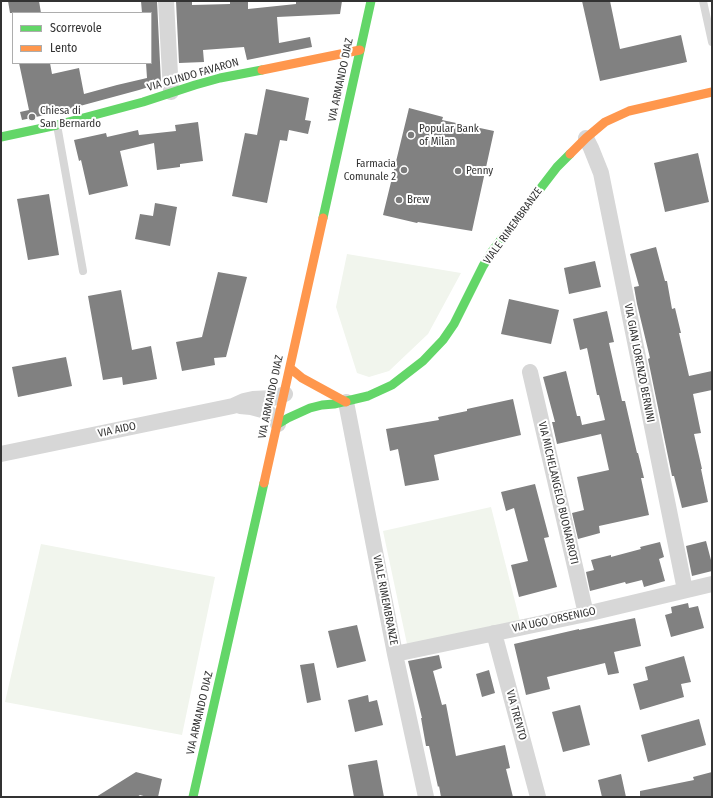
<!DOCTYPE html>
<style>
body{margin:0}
#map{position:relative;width:713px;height:798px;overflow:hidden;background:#fff;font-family:"Fira Sans Condensed",sans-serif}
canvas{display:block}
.frame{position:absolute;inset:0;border:2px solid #333;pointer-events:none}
.legend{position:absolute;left:12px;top:12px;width:140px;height:52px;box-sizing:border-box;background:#fff;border:1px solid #adadad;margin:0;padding:5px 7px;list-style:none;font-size:12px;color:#333}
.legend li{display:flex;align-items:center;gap:8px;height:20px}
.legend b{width:20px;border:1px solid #adadad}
</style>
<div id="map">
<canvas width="713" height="798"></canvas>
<div class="frame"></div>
<ul class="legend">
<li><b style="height:5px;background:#63d668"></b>Scorrevole</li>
<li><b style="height:5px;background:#ff974d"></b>Lento</li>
</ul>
</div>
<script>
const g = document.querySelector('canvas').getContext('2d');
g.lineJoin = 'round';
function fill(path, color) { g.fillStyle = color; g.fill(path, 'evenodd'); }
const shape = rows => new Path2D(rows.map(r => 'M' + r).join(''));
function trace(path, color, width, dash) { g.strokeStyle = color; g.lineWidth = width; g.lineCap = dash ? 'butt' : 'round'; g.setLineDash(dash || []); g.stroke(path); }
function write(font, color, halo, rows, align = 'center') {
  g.font = font + ' "Fira Sans Condensed",sans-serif'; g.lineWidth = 4; g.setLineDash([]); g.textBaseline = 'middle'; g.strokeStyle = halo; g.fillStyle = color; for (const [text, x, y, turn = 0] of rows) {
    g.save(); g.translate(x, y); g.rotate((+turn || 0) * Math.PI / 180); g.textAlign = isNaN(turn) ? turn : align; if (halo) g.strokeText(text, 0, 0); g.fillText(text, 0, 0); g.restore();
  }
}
fill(shape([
 [347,254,461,273,428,334,389,371,369,377,357,373,336,307],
 [491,507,520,621,407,644,383,531],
 [41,544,215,577,182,735,5,702]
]), '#f1f5ed');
fill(shape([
 [8,1,39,1,41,13,10,13],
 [141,1,157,1,161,83,139,90,54,113,22,120,20,112,29,110,19,63,50,63,52,74,79,68,84,94,117,85,147,78,146,63,151,63,151,13,142,13],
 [176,1,192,1,192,5,230,4,230,1,248,1,248,9,296,4,296,1,342,1,340,14,277,17,279,43,310,37,312,47,247,60,244,47,203,50,204,62,179,63],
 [582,1,610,1,620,49,681,35,687,62,600,81],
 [266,89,309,98,305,120,311,121,308,134,289,130,287,141,280,140,267,203,232,196,245,133,257,135],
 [409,108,443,117,442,120,494,131,472,231,418,222,417,223,383,215],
 [198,122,203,161,180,164,180,167,157,170,154,143,120,151,128,186,89,195,81,160,79,161,74,140,106,133,107,137,138,130,139,135,176,131,175,125],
 [698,153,709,202,665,212,654,163],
 [49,194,59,255,28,260,17,199],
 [155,203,177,207,170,246,135,239,140,214,153,216],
 [656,247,665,281,667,281,672,309,675,308,681,333,679,333,689,376,712,371,712,390,693,394,701,433,694,434,702,469,701,469,708,502,682,508,674,476,672,476,648,359,650,358,637,304,634,287,639,286,630,254],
 [595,261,601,287,569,294,564,268],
 [218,272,247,277,226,357,214,358,215,365,182,371,176,342,202,337],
 [121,290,132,350,151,346,157,379,123,385,122,377,103,380,88,296],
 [509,299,559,310,551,344,501,334],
 [607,311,614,342,609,343,622,401,625,401,637,453,638,453,644,478,641,478,649,515,599,526,600,533,578,539,572,513,584,510,577,477,609,470,601,434,557,444,552,422,555,422,543,377,566,371,577,416,580,416,582,425,605,420,599,395,597,395,587,348,580,350,573,319],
 [66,357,72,386,18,397,12,367],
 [513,399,521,435,434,455,439,480,405,486,398,449,390,451,386,429,439,420,438,417,467,411,467,409],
 [535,484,549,537,544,538,557,587,519,597,511,565,528,561,514,508,506,511,501,492],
 [706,541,712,564,712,571,692,576,686,546],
 [660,542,664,557,659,559,665,581,644,587,642,580,626,584,625,582,590,591,586,572,594,570,591,560,611,555,611,557,641,549,640,547],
 [688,603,689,608,698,606,704,628,671,637,665,615,672,613,671,607],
 [635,618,641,646,614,652,619,673,608,675,605,663,547,677,550,689,526,695,514,644,579,629,579,630],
 [357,625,366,661,337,668,328,631],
 [439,655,442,668,433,671,442,705,446,704,456,756,505,745,510,768,506,769,513,797,441,797,439,786,438,787,429,746,426,746,421,718,422,718,408,661],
 [684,656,691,682,681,684,684,697,640,710,633,684,648,680,645,667],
 [314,663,321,700,307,703,300,665],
 [489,670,495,693,482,697,476,674],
 [368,695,369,702,377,700,383,725,355,732,348,700],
 [580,705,590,745,563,752,552,712],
 [699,719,706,745,648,762,641,735],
 [377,760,384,797,354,797,348,765],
 [136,772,162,779,158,797,147,797,140,795,137,797,96,797],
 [712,772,712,797,640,797,640,791,694,780,693,777],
 [621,774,626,797,602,797,598,780]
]), '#818181');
trace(shape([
 [703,1,712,42],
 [57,125,83,271]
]), '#d7d7d7', 8);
trace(shape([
 [166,1,171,92],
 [586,138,591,148,601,173,685,590],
 [530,372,586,614],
 [346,402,395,654,426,797],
 [240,406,251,407,266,411,276,419,278,424],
 [1,454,233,406,244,401,253,399,273,398,285,394],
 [494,633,538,797],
 [395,654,586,614,712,584]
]), '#d7d7d7', 16);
trace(shape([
 [1,137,57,125,143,102,195,85,220,78,262,70],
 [323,218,371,1],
 [278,424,288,418,310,408,322,405,334,404,368,396,392,385,423,361,443,340,454,324,483,266,493,250,557,167,570,154],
 [193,797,264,483]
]), '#63d668', 9);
trace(shape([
 [262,70,360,50],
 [570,154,586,138,605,122,629,111,712,92],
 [290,368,302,378,346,402],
 [264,483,323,218]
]), '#ff974d', 9);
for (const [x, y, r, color] of [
 [32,117,4,"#7a7a7a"],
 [411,135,4,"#7a7a7a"],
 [404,170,4,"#7a7a7a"],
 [458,171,4,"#7a7a7a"],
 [399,200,4,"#7a7a7a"]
]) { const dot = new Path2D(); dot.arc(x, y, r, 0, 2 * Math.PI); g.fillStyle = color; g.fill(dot); trace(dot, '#fff', 1.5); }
write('11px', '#333', '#fff', [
 ["VIA OLINDO FAVARON",193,75,-16],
 ["VIA ARMANDO DIAZ",341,80,-78],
 ["VIALE RIMEMBRANZE",513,226,-54],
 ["VIA GIAN LORENZO BERNINI",639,363,79],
 ["VIA ARMANDO DIAZ",271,397,-78],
 ["VIA AIDO",117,430,-12],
 ["VIA MICHELANGELO BUONARROTI",558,493,77],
 ["VIALE RIMEMBRANZE",385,600,79],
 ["VIA UGO ORSENIGO",554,620,-12],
 ["VIA ARMANDO DIAZ",200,713,-77],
 ["VIA TRENTO",516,715,75]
]);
write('11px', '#333', '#fff', [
 ["Chiesa di",40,111],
 ["San Bernardo",40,124],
 ["Popular Bank",419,129],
 ["of Milan",419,142],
 ["Farmacia",396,164,"right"],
 ["Comunale 2",396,177,"right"],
 ["Penny",466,171],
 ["Brew",407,200]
], 'left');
</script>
